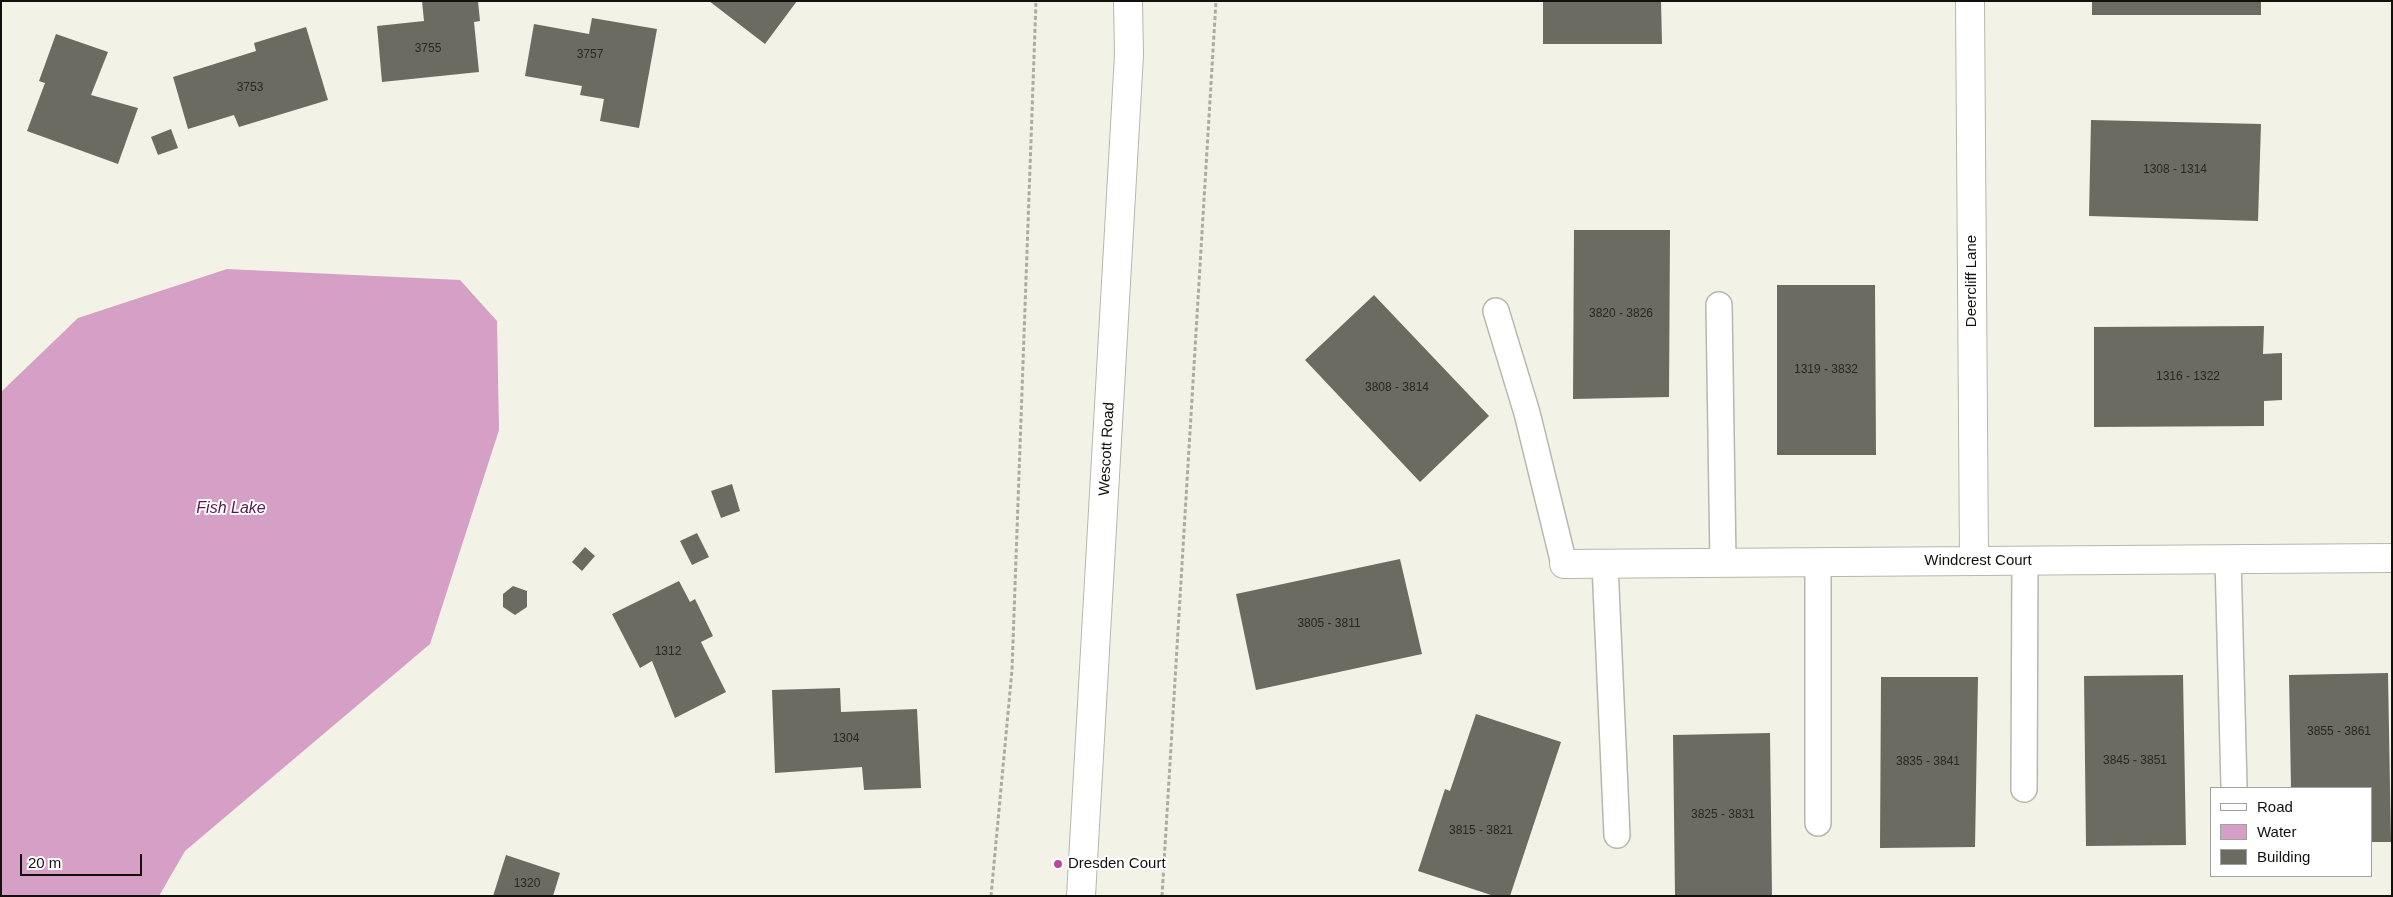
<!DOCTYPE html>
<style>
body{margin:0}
#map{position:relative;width:2393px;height:897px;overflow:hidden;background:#f3f2e7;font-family:Helvetica,sans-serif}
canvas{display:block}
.frame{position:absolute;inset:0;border:2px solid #12110e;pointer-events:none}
.legend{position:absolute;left:2210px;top:787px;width:162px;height:90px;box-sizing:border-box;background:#fff;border:1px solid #a0a09f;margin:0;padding:6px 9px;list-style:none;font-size:15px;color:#12110e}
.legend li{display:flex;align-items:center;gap:10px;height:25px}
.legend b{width:25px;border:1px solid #a0a09f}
.scale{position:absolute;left:20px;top:854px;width:122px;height:22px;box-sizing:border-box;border:2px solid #12110e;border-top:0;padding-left:6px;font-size:15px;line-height:18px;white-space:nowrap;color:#12110e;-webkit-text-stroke:4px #fff;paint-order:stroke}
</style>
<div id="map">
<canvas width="2393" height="897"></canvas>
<div class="frame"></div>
<ul class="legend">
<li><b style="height:6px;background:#fff"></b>Road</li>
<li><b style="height:14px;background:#d69fc6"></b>Water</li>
<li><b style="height:14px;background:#6b6b61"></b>Building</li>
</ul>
<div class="scale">20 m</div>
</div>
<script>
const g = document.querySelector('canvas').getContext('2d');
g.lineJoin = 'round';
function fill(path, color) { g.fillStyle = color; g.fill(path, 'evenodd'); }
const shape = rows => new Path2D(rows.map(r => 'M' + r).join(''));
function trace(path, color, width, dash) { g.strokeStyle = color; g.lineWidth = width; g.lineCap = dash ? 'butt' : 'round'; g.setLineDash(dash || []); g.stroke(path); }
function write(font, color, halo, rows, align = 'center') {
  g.font = font + ' Helvetica,sans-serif'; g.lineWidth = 4; g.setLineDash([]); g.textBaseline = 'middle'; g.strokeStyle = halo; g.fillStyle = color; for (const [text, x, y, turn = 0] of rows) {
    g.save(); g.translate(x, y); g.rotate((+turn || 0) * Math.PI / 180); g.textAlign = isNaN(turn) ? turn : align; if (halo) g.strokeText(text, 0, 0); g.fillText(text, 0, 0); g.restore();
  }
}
fill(shape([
 [227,269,460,280,497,321,499,430,430,644,185,851,159,896,1,896,1,392,78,318]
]), '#d69fc6');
fill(shape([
 [422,1,478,1,480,21,474,22,479,72,382,82,377,26,424,21],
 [709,1,797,1,765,44],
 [1543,1,1661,1,1662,44,1543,44],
 [2092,1,2261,1,2261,15,2092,15],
 [592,18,657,29,639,128,600,121,604,99,580,95,582,86,525,76,534,24,589,34],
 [306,27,328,100,239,127,234,115,188,129,173,77,256,51,254,43],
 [56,34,108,52,91,95,138,108,118,164,27,131,45,83,39,81],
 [2091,120,2261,124,2258,221,2089,216],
 [171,129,178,148,158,155,151,137],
 [1574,230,1670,230,1669,397,1573,399],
 [1777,285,1875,285,1876,455,1777,455],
 [1374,295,1489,416,1420,482,1305,360],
 [2264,326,2263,354,2282,353,2282,400,2264,401,2264,426,2094,427,2094,327],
 [732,484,740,511,721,518,711,491],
 [697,533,709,557,692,565,680,541],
 [585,547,595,556,582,571,572,562],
 [1400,559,1422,654,1256,690,1236,594],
 [679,581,690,602,695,599,713,636,701,642,726,692,675,718,652,661,640,668,612,614],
 [513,586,527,591,527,607,515,615,503,607,503,594],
 [2388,673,2391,842,2372,842,2372,788,2291,788,2289,675],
 [2183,675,2186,845,2086,846,2084,676],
 [1881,677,1978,677,1975,847,1880,848],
 [840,688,841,712,917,709,921,788,864,790,862,767,775,773,772,690],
 [1476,714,1561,742,1510,896,1494,896,1418,871,1445,789,1450,791],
 [1770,733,1772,896,1675,896,1673,735],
 [506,855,560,873,553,896,493,896]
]), '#6b6b61');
const lane = shape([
 [1719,305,1723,562],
 [1496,311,1527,413,1564,564],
 [2228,559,2234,786],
 [1818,562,1818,823],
 [1605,564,1617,835],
 [2024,789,2025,561]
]);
const street = shape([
 [1970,1,1974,561],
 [1564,564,2392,558]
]);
const secondary = shape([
 [1081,896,1129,55,1128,1]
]);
trace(lane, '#b7b7ac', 28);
trace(street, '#b7b7ac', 30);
trace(secondary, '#b7b7ac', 30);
trace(shape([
 [991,896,1012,670,1036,1],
 [1162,896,1216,1]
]), '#adaca4', 3, [4, 2.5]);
trace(lane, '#fff', 25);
trace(street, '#fff', 28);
trace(secondary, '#fff', 28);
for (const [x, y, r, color] of [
 [1058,864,5,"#ba47a0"]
]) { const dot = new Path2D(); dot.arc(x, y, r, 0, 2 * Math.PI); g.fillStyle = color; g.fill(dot); trace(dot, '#fff', 2); }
write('12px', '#282823', null, [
 ["3755",428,49],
 ["3757",590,55],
 ["3753",250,88],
 ["1308 - 1314",2175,170],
 ["3820 - 3826",1621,314],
 ["1319 - 3832",1826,370],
 ["1316 - 1322",2188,377],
 ["3808 - 3814",1397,388],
 ["3805 - 3811",1329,624],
 ["1312",668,652],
 ["3855 - 3861",2339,732],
 ["1304",846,739],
 ["3845 - 3851",2135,761],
 ["3835 - 3841",1928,762],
 ["3825 - 3831",1723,815],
 ["3815 - 3821",1481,831],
 ["1320",527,884]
]);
write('15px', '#12110e', '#fff', [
 ["Deercliff Lane",1972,281,-90],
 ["Wescott Road",1107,449,-87],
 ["Windcrest Court",1978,561]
]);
write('15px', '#12110e', '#fff', [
 ["Dresden Court",1068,864]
], 'left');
write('italic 16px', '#5a1a4d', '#fff', [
 ["Fish Lake",231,509]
]);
</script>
